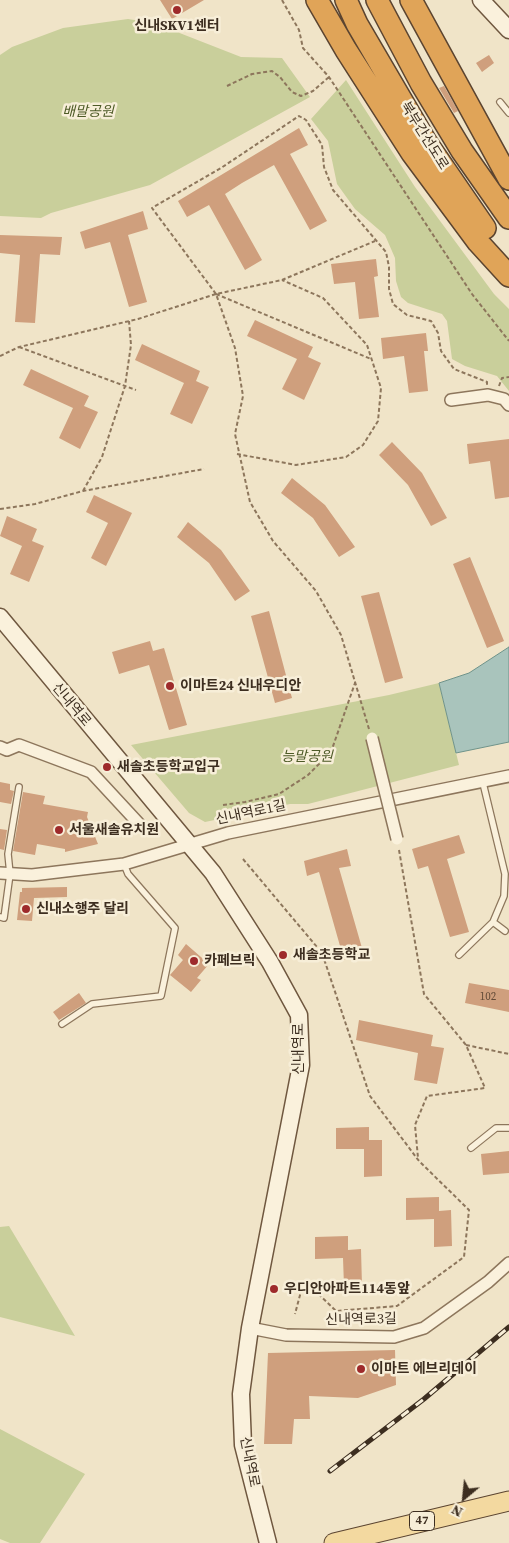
<!DOCTYPE html>
<meta charset="utf-8">
<style>
body{margin:0}
#map{position:relative;width:509px;height:1543px;overflow:hidden;background:#f0e4c8;font-family:"Source Serif 4",serif}
canvas{display:block}
.north{position:absolute;left:439px;top:1473px;width:50px;height:50px;-webkit-text-stroke:4px #f7eed8;paint-order:stroke;rotate:208deg;font-size:14px;font-weight:700;line-height:20px;text-align:center;color:#3d2e20}
.north::after{content:'';display:block;margin:auto;width:18px;height:22px;background:#3d2e20;clip-path:polygon(50% 0,100% 100%,50% 72%,0 100%)}
</style>
<div id="map">
<canvas width="509" height="1543"></canvas>
<div class="north">N</div>
</div>
<script>
const g = document.querySelector('canvas').getContext('2d');
g.lineJoin = 'round';
function fill(path, color) { g.fillStyle = color; g.fill(path, 'evenodd'); }
const shape = rows => new Path2D(rows.map(r => 'M' + r).join(''));
function trace(path, color, width, dash) { g.strokeStyle = color; g.lineWidth = width; g.lineCap = dash ? 'butt' : 'round'; g.setLineDash(dash || []); g.stroke(path); }
function write(font, color, halo, rows, align = 'center') {
  g.font = font + ' "Source Serif 4","Noto Sans KR",serif'; g.lineWidth = 5; g.setLineDash([]); g.textBaseline = 'middle'; g.strokeStyle = halo; g.fillStyle = color; for (const [text, x, y, turn = 0] of rows) {
    g.save(); g.translate(x, y); g.rotate((+turn || 0) * Math.PI / 180); g.textAlign = isNaN(turn) ? turn : align; if (halo) g.strokeText(text, 0, 0); g.fillText(text, 0, 0); g.restore();
  }
}
fill(shape([
 [128,19,154,23,241,57,282,58,310,97,150,185,51,213,41,218,0,216,0,55,12,47,63,28],
 [346,80,415,187,494,294,509,309,509,391,497,376,465,366,452,359,447,321,442,314,408,303,401,297,396,281,395,258,385,235,355,209,337,184,328,141,311,119],
 [439,683,459,765,308,804,290,804,205,822,189,813,131,745,389,695],
 [9,1226,75,1336,0,1317,0,1227],
 [0,1429,85,1474,40,1543,10,1543,0,1539]
]), '#c9cf9b');
const water = shape([
 [509,647,509,742,456,753,439,683,469,673,509,647]
]);
fill(water, '#a9c4bc');
trace(water, '#6f938a', 1);
fill(shape([
 [160,0,204,0,172,19],
 [489,55,494,63,482,72,476,63],
 [444,86,458,111,454,113,439,88],
 [299,128,308,145,290,154,327,221,310,230,274,165,242,183,225,194,262,260,245,270,209,205,187,217,178,201],
 [143,211,148,229,128,235,147,302,129,307,110,242,85,249,80,232],
 [0,235,62,237,60,255,40,254,35,323,15,322,20,255,0,253],
 [376,259,378,276,374,277,379,317,359,319,355,282,334,284,331,264],
 [255,320,313,347,308,357,321,363,304,400,282,389,297,359,247,336],
 [426,333,428,351,424,351,428,391,409,393,404,356,383,359,381,338],
 [142,344,200,371,196,381,209,387,192,424,170,414,184,383,135,360],
 [31,369,89,396,84,406,98,412,80,449,59,438,73,408,23,385],
 [509,439,509,497,495,499,490,461,469,464,467,444],
 [392,442,422,473,447,518,431,526,408,485,379,455],
 [292,478,325,505,355,547,339,557,313,518,281,493],
 [94,495,132,513,106,566,91,558,108,523,86,512],
 [7,516,37,529,32,541,44,546,29,582,10,574,22,546,0,536],
 [188,522,221,550,250,591,235,601,209,563,177,537],
 [470,557,504,641,487,648,453,564],
 [379,592,403,678,385,683,361,596],
 [269,611,292,698,275,703,251,616],
 [150,641,153,651,164,648,187,725,169,730,149,665,119,674,112,652],
 [0,782,10,784,10,790,14,791,11,804,0,802],
 [23,792,45,796,43,804,88,812,87,817,98,844,65,852,65,849,37,844,35,855,13,851],
 [0,829,7,830,4,850,0,849],
 [459,835,465,853,447,859,469,932,450,937,428,866,418,869,412,849],
 [347,849,351,866,339,868,364,955,344,960,319,872,307,876,304,861],
 [67,887,67,897,34,898,32,921,17,920,20,892,22,892,22,888],
 [186,944,209,964,197,978,201,980,191,992,170,975,183,960,178,955],
 [469,983,509,990,509,1012,465,1003],
 [79,993,86,1003,59,1020,53,1012],
 [359,1020,433,1035,431,1046,444,1048,437,1084,414,1080,418,1053,356,1040],
 [369,1127,369,1140,382,1140,382,1176,364,1177,364,1149,336,1149,336,1128],
 [509,1151,509,1173,483,1175,481,1154],
 [439,1197,439,1211,451,1210,452,1246,434,1247,434,1219,406,1220,406,1198],
 [348,1236,348,1250,361,1249,362,1286,344,1286,343,1258,315,1259,315,1237],
 [395,1350,396,1385,358,1398,309,1396,310,1419,294,1419,292,1444,264,1444,268,1353]
]), '#cf9f7d');
const lane = shape([
 [500,102,509,113],
 [0,917,4,918,10,874,8,854,19,787],
 [493,922,505,931],
 [459,955,493,922,504,896,505,874,483,783],
 [62,1024,92,1004,161,996,175,928,128,874,124,864],
 [471,1148,496,1128,509,1128]
]);
const street = shape([
 [451,400,488,395,504,399,509,405],
 [0,747,7,750,19,745,91,772,141,826],
 [0,873,32,875,124,864,228,833,509,776],
 [250,1328,286,1335,394,1337,424,1328,488,1282,509,1263]
]);
const secondary = shape([
 [481,0,509,30],
 [0,617,213,873,270,962,299,1015,301,1065,250,1328,241,1394,243,1445,268,1543]
]);
const primary = shape([
 [334,1543,509,1501]
]);
const highway = shape([
 [317,0,346,50,412,153,478,242,509,276],
 [346,0,357,24,426,142,485,228],
 [377,0,421,83,462,151,509,218],
 [411,0,509,179]
]);
trace(lane, '#8d765c', 8);
trace(street, '#8d765c', 14);
trace(secondary, '#6f573f', 19);
trace(primary, '#5b4430', 21);
trace(highway, '#5b4430', 24);
trace(shape([
 [282,0,299,30,303,48,329,77,472,294,509,341],
 [227,86,252,74,272,71,280,77,292,92,301,96,313,91,329,77],
 [216,294,371,359],
 [19,347,136,390],
 [0,356,19,347,138,319,216,294,282,280,375,241],
 [499,386,502,378,509,377],
 [237,454,296,465,346,457,363,445,378,421,381,388,367,345,323,298,282,280],
 [83,491,102,457,125,386,131,345,129,321],
 [0,509,35,504,83,491,204,469],
 [369,729,341,635,316,591,273,541,250,502,235,434,243,396,235,348,216,294,152,208,221,168,299,116,306,120,322,145,324,167,333,190,386,252,389,267,389,289,393,304,407,315,431,321,438,333,441,351,454,369,487,382,487,385],
 [223,805,245,802,279,794,308,775,331,752,355,683],
 [399,850,424,994,466,1045,485,1088,427,1096,415,1125,418,1158],
 [243,859,322,953,370,1096,419,1161,469,1210,464,1257,397,1306,336,1311,304,1280,295,1314],
 [466,1045,509,1054]
]), '#8d765c', 2, [4, 2.5]);
trace(lane, '#faf1dc', 5.5);
trace(street, '#faf1dc', 11);
trace(secondary, '#faf1dc', 16);
trace(primary, '#f3d9a0', 19);
trace(highway, '#e0a458', 21);
const rail = shape([
 [330,1471,424,1399,509,1327]
]);
trace(rail, '#3d2e20', 5);
trace(rail, '#f7eed8', 3, [9]);
const streetBridge = shape([
 [372,738,397,839]
]);
trace(streetBridge, '#8d765c', 14, []);
trace(streetBridge, '#faf1dc', 11);
for (const [x, y, r, color] of [
 [177,10,5,"#9e2a2b"],
 [170,686,5,"#9e2a2b"],
 [107,767,5,"#9e2a2b"],
 [59,830,5,"#9e2a2b"],
 [26,909,5,"#9e2a2b"],
 [283,955,5,"#9e2a2b"],
 [194,961,5,"#9e2a2b"],
 [274,1289,5,"#9e2a2b"],
 [361,1369,5,"#9e2a2b"]
]) { const dot = new Path2D(); dot.arc(x, y, r, 0, 2 * Math.PI); g.fillStyle = color; g.fill(dot); trace(dot, '#f7eed8', 2); }
write('11px', '#624a37', null, [
 ["102",488,997]
]);
for (const [x, y, w] of [
 [422,1521,25]
]) { const box = new Path2D(); box.roundRect(x - w / 2, y - 9.5, w, 19, 4); g.fillStyle = '#f7eed8'; g.fill(box); trace(box, '#3d2e20', 1); }
write('bold 12px', '#3d2e20', null, [
 ["47",422,1521]
]);
write('bold 14px', '#3d2e20', '#f7eed8', [
 ["신내SKV1센터",177,26,"center"],
 ["이마트24 신내우디안",180,686],
 ["새솔초등학교입구",117,767],
 ["서울새솔유치원",69,830],
 ["신내소행주 달리",36,909],
 ["새솔초등학교",293,955],
 ["카페브릭",204,961],
 ["우디안아파트114동앞",284,1289],
 ["이마트 에브리데이",371,1369]
], 'left');
write('italic 14px', '#4d5a26', '#f7eed8', [
 ["배말공원",88,112],
 ["능말공원",307,757]
]);
write('14px', '#3d2e20', '#f7eed8', [
 ["북부간선도로",424,136,58],
 ["신내역로",71,705,50],
 ["신내역로1길",251,813,-12],
 ["신내역로",299,1049,-90],
 ["신내역로3길",361,1320,-1],
 ["신내역로",249,1462,79]
]);
</script>
